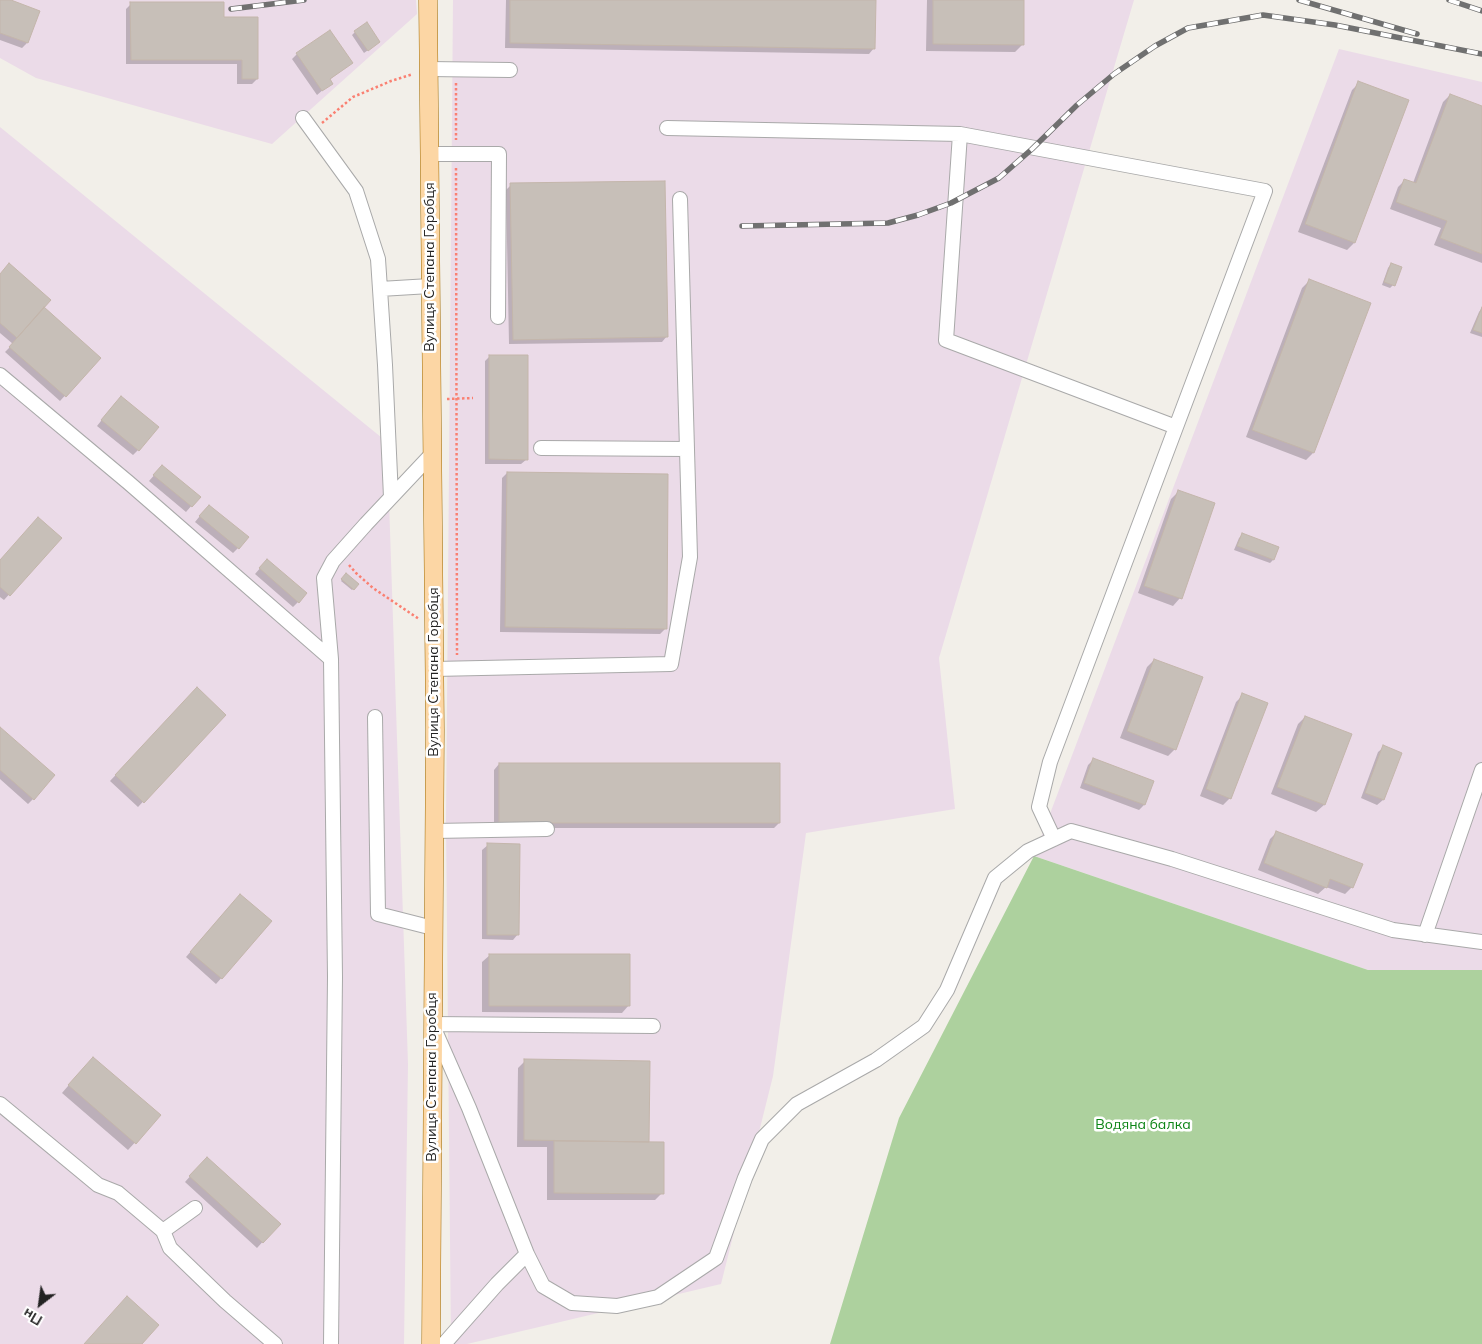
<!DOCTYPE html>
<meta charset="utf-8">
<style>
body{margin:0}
#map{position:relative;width:1482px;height:1344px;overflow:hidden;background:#f2efe9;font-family:Mulish,sans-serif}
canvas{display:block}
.north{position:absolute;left:15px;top:1279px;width:50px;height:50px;-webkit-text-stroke:4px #fff;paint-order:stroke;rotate:210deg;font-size:14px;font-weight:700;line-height:20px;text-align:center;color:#222}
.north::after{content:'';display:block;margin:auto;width:18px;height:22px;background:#222;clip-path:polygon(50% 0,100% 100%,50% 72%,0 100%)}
</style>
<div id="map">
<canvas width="1482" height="1344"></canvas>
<div class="north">Пн</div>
</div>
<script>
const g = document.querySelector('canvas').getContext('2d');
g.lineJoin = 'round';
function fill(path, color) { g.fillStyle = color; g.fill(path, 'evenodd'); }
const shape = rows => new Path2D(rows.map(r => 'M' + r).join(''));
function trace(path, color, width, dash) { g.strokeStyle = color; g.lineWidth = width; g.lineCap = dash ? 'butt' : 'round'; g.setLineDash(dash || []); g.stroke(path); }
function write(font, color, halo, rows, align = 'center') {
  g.font = font + ' Mulish,sans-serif'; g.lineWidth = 5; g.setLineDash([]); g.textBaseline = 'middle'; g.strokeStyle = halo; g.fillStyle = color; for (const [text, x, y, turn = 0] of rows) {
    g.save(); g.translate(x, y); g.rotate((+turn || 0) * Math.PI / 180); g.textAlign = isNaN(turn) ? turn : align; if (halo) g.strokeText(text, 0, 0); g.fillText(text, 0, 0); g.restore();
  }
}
fill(shape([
 [0,0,416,0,417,14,272,144,36,78,0,58],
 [453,0,1134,0,939,658,955,809,806,833,773,1076,721,1284,467,1344,451,1344,446,822],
 [1339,49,1482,82,1482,970,1368,970,1034,856],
 [0,127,387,442,408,1064,404,1344,0,1344]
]), '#ebdbe8');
fill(shape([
 [1034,856,1368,970,1482,970,1482,1344,830,1344,899,1118]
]), '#add19e');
fill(shape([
 [0,0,7,0,39,12,27,43,22,48,0,40],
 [506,0,875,0,874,48,869,54,505,48],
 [927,0,1023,0,1022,45,1015,52,926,51],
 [131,4,223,18,257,79,252,84,237,84,237,64,126,64,126,9],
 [355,32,375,45,364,53,352,35],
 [297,54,351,63,329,80,331,83,317,95,292,59],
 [1359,83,1407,101,1354,243,1347,250,1298,232,1352,90],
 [1450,95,1482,107,1482,263,1434,245,1441,228,1390,209,1398,187,1405,180,1413,183,1443,102],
 [511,185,667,336,662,342,509,344,506,190],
 [1391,264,1393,285,1390,288,1382,285,1388,268],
 [0,275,43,307,99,358,60,401,5,352,13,344,0,333],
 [1309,281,1313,453,1306,460,1246,437,1302,288],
 [1482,308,1482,337,1470,333,1479,312],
 [490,356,527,459,521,464,485,464,485,361],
 [116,402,138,450,133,455,97,426],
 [157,472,199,497,186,512,149,481],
 [507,473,665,629,660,634,500,632,502,478],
 [1178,492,1213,504,1180,598,1173,606,1138,593,1171,499],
 [204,511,238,548,233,553,195,522],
 [1242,535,1273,560,1270,563,1234,550,1239,538],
 [60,538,4,600,0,597,0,561],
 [262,566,298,602,293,607,255,574],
 [346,574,358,584,352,590,341,581],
 [1154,660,1175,749,1168,756,1120,738,1147,667],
 [197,689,225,715,138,807,110,781],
 [1243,695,1230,798,1223,805,1200,796,1236,702],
 [1305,717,1351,735,1324,805,1316,812,1271,794,1298,724],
 [0,729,33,799,28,804,0,779],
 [1384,747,1400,753,1383,800,1377,805,1361,798,1378,752],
 [1094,759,1153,782,1144,805,1139,810,1080,788,1088,765],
 [499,764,779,823,774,828,494,828,494,770],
 [1277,832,1352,887,1345,894,1326,887,1318,894,1258,870,1270,839],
 [488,845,518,934,513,940,482,939,482,850],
 [235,900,271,922,216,984,186,957],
 [490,955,629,1005,622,1013,482,1012,482,962],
 [525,1061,648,1143,662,1193,655,1200,547,1200,547,1147,517,1147,518,1068],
 [86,1065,159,1116,128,1150,62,1093],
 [202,1163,279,1224,257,1248,185,1182]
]), '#0003');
const building = shape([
 [0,0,11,0,40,11,28,43,0,33,0,0],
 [510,0,876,0,875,49,510,43,510,0],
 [933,0,1024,0,1024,45,933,44,933,0],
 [130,2,224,2,224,17,258,17,258,79,242,79,242,60,131,60,130,2],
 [367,22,380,42,368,51,354,31,367,22],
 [330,30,353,63,330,79,333,84,322,91,296,53,330,30],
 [1358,81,1409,100,1355,243,1305,224,1358,81],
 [1450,94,1482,106,1482,254,1440,238,1447,221,1396,202,1404,179,1416,183,1450,94],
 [665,181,668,337,513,340,510,183,665,181],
 [9,263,51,300,17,338,0,323,0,274,9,263],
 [1391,263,1402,267,1395,286,1384,282,1391,263],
 [1309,279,1371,303,1314,453,1252,430,1309,279],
 [44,307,101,358,66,397,9,347,44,307],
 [1482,307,1482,333,1473,330,1482,307],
 [489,355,528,355,528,460,489,459,489,355],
 [121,396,159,427,139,451,101,420,121,396],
 [162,465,201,497,192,507,153,475,162,465],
 [507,472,668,474,667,629,505,627,507,472],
 [1178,490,1215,503,1182,599,1144,586,1178,490],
 [209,505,249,537,239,549,199,516,209,505],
 [38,517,62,538,10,596,0,587,0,560,38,517],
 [1242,533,1279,547,1274,560,1237,546,1242,533],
 [267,559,307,593,299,603,259,568,267,559],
 [346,573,359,584,354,590,341,579,346,573],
 [1154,659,1203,677,1176,750,1127,731,1154,659],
 [197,687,226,715,144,803,115,775,197,687],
 [1242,693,1268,703,1231,799,1206,789,1242,693],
 [1305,716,1352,734,1325,805,1277,787,1305,716],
 [0,727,55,775,34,800,0,770,0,727],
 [1383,745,1402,753,1384,800,1365,793,1383,745],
 [1093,758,1154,781,1145,805,1084,783,1093,758],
 [499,763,780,763,780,823,499,823,499,763],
 [1276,831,1363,864,1353,888,1330,879,1327,888,1264,863,1276,831],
 [487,843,520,844,519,935,487,935,487,843],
 [240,894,272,921,222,979,190,952,240,894],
 [489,954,630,954,630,1006,489,1006,489,954],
 [93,1057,161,1115,136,1144,68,1085,93,1057],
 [524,1059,650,1061,649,1142,524,1140,524,1059],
 [554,1141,664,1142,664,1194,554,1193,554,1141],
 [207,1157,281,1224,263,1243,189,1176,207,1157],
 [127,1296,159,1325,142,1344,84,1344,127,1296]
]);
fill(building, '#c7bfb8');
trace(building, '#c4b6ab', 1);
const minor = shape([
 [428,69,510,70],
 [303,118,356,191,378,259,385,365,391,497],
 [667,128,960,134],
 [429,154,499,154,498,317],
 [380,289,430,286],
 [0,375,129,483,331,659,335,977,331,1344],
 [541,448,687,449],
 [331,659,324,578,333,561,366,524,432,454],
 [434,669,671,664,690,557,680,199],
 [375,717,378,914,433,928],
 [434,831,547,829],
 [1054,839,1039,807,1050,762,1176,427,1265,191,960,134,946,340,1176,427],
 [1425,935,1482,770],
 [0,1104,98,1185,118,1193,163,1231,195,1208],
 [163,1231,170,1248,225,1301,275,1344],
 [527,1254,469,1108,432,1024,653,1026],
 [444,1344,497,1284,527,1254,543,1286,572,1303,617,1306,658,1297,716,1258,745,1178,762,1139,797,1104,876,1060,924,1026,947,990,995,878,1028,851,1071,831,1172,859,1393,930,1482,942]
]);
const major = shape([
 [428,0,435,729,431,1344]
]);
trace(minor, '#a9a9a9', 16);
trace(major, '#a06b00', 19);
trace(shape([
 [456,83,456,140],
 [322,123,353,97,391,81,413,74],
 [456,168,457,655],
 [447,399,473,398],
 [349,565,356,573,373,588,419,619]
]), '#fa8072', 2.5, [2.5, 2.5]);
trace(minor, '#fff', 14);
trace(major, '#fcd6a4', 18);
const rail = shape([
 [1299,0,1417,34],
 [1449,0,1482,11],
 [231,9,304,0],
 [742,226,888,223,918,215,951,203,999,178,1032,149,1077,105,1114,74,1155,46,1188,28,1263,15,1335,25,1482,54]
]);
trace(rail, '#707070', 5.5);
trace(rail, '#fff', 4, [11]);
write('14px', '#222', '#fff', [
 ["Вулиця Степана Горобця",430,267,-90],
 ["Вулиця Степана Горобця",434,672,-90],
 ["Вулиця Степана Горобця",432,1077,-90]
]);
write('14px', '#0c8416', '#fff', [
 ["Водяна балка",1143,1125]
]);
</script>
